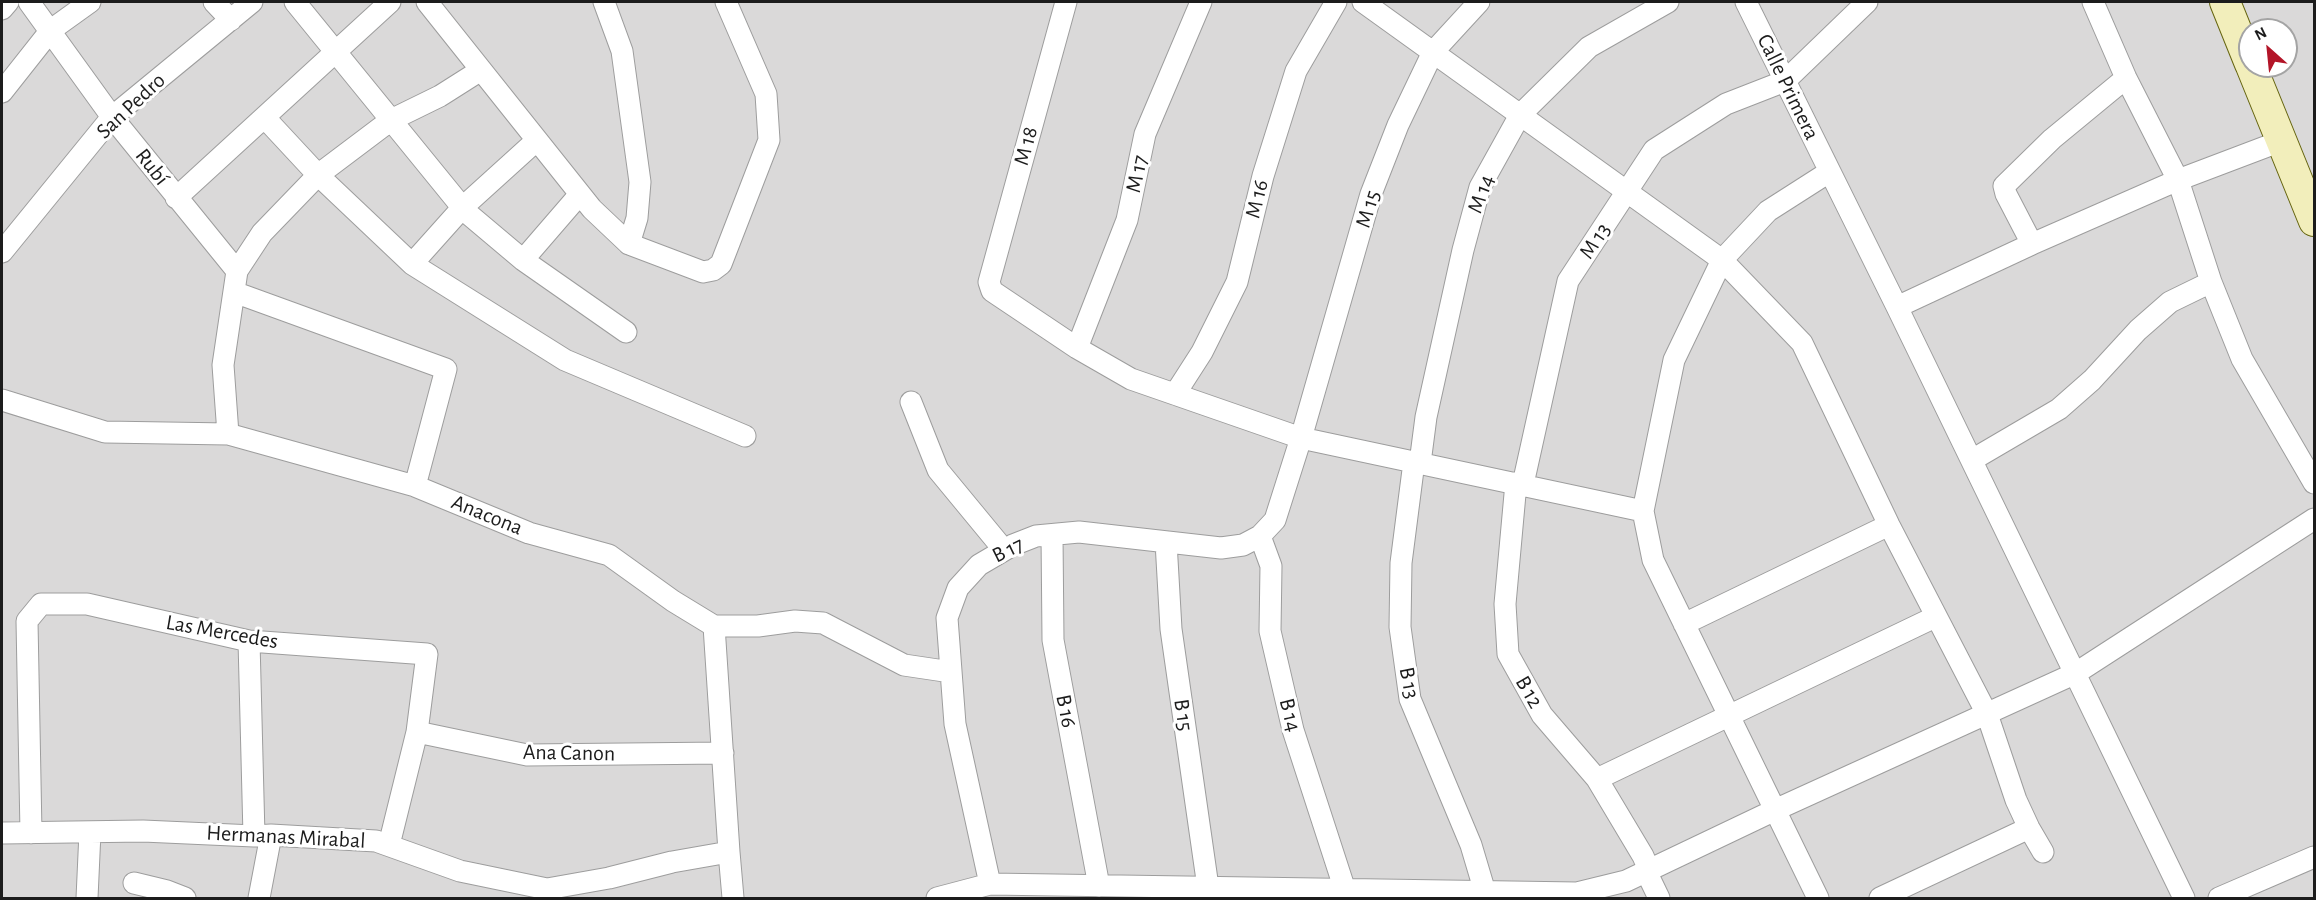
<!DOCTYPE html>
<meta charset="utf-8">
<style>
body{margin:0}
#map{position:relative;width:2316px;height:900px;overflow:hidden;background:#ece8e3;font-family:"Alegreya Sans",sans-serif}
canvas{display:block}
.frame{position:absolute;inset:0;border:3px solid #1c1c1c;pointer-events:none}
.north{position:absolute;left:2238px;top:18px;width:60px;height:60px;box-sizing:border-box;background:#fff;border:2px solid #a4a4a4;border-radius:50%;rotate:333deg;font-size:16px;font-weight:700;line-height:24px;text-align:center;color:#1c1c1c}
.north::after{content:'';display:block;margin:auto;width:21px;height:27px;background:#b31528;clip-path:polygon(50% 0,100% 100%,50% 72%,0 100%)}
</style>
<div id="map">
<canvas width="2316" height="900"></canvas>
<div class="frame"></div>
<div class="north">N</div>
</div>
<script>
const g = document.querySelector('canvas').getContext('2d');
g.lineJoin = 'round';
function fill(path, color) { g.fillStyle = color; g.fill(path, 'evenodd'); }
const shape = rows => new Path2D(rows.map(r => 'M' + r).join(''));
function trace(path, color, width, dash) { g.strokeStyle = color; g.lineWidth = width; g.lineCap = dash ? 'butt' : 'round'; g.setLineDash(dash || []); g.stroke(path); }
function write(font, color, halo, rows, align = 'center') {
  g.font = font + ' "Alegreya Sans",sans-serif'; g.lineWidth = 6; g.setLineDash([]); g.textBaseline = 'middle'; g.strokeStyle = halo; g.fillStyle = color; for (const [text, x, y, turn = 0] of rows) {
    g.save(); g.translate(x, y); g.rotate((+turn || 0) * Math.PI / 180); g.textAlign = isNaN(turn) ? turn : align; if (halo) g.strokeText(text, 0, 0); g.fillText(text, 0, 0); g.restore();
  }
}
fill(shape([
 [2,2,2314,2,2314,898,2,898],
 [2250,30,2286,30,2286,66,2250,66]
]), '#dad9d9');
const street = shape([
 [29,2,112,117,237,271],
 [214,2,231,20],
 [295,2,466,212,523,260,626,332],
 [427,2,592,209,629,244,703,272,713,270,721,264,769,140,766,94,726,2],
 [604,2,622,51,640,182,637,218,629,244],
 [1066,2,989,282,992,291,1077,348,1131,379,1301,438,1643,511],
 [1363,2,1722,260,1802,343,1889,525,1987,714,2016,800,2029,828,2043,852],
 [1746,2,1897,307,2184,898],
 [2093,2,2126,78,2178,180,2211,282,2242,359,2314,483],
 [2,9,8,2],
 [2,92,51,30,90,2],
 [265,118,318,175,412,264,565,360,745,436],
 [176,198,390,2],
 [2032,244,2006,194,2004,186,2052,139,2126,78],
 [2,252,112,117,252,2],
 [523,260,580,194],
 [412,264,463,207,537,140],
 [234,292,446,369,415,486],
 [1897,307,2032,244,2178,180,2281,141],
 [1077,348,1127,220,1145,134,1201,2],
 [1175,394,1202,352,1237,282,1263,176,1296,71,1336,2],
 [2,400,105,432,228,434,415,486,529,533,609,555,673,601,714,626,758,626,795,621,823,623,904,665,951,672],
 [911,402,938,470,1004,550],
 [228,434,223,365,237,271,262,233,318,175,391,120,440,96,481,70],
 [1972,460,2059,409,2092,380,2138,330,2170,302,2211,282],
 [1414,462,1401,563,1400,627,1410,699,1471,845,1485,892],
 [1420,463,1426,417,1463,250,1480,187,1520,115,1589,47,1668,2],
 [1516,483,1505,604,1508,654,1542,715,1597,779,1643,856,1649,870],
 [1523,484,1568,281,1654,150,1726,104,1785,81,1867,2],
 [1052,535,1053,640,1099,886],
 [1260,536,1271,566,1270,631,1293,730,1345,890],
 [1166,542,1171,629,1208,887],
 [1684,624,1889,525],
 [714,626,729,852],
 [249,641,254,836],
 [417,732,527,755,723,753],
 [1597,779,1935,617],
 [2,833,143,831,254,836,271,835,376,841,460,871,547,889,609,878,672,862,729,852,733,898],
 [31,833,27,621,41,604,87,604,249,641,427,654,417,732,389,845],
 [1646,871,1659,898],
 [134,883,167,891,185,898],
 [990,884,955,724,947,618,958,588,979,565,1013,545,1036,536,1079,532,1221,548,1243,545,1260,536,1275,520,1301,438,1371,194,1398,125,1433,52,1479,2],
 [87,898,90,832],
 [259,898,271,835],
 [937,898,990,884,1577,893,1626,881,1775,810,2076,673,2314,519],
 [1818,898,1653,560,1643,511,1674,360,1722,260,1768,211,1829,172],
 [1880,898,2029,828],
 [2219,898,2314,857]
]);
const secondary = shape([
 [2225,2,2250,64],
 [2251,66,2314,221]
]);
trace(street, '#9d9d9d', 23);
trace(secondary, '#666510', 32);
trace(street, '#fff', 21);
trace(secondary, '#f2eebb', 30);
write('22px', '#1c1c1c', '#fff', [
 ["Calle Primera",1788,87,64],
 ["San Pedro",131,106,-43],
 ["M 18",1026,146,-75],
 ["Rubí",152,167,52],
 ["M 17",1137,174,-78],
 ["M 14",1481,194,-69],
 ["M 16",1257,199,-76],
 ["M 15",1368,209,-73],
 ["M 13",1595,241,-56],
 ["Anacona",487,515,22],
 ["B 17",1008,550,-26],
 ["Las Mercedes",222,632,10],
 ["B 13",1409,683,79],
 ["B 12",1529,692,60],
 ["B 16",1066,711,79],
 ["B 15",1183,715,82],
 ["B 14",1290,715,76],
 ["Ana Canon",569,753,1],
 ["Hermanas Mirabal",286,837,3]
]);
</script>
